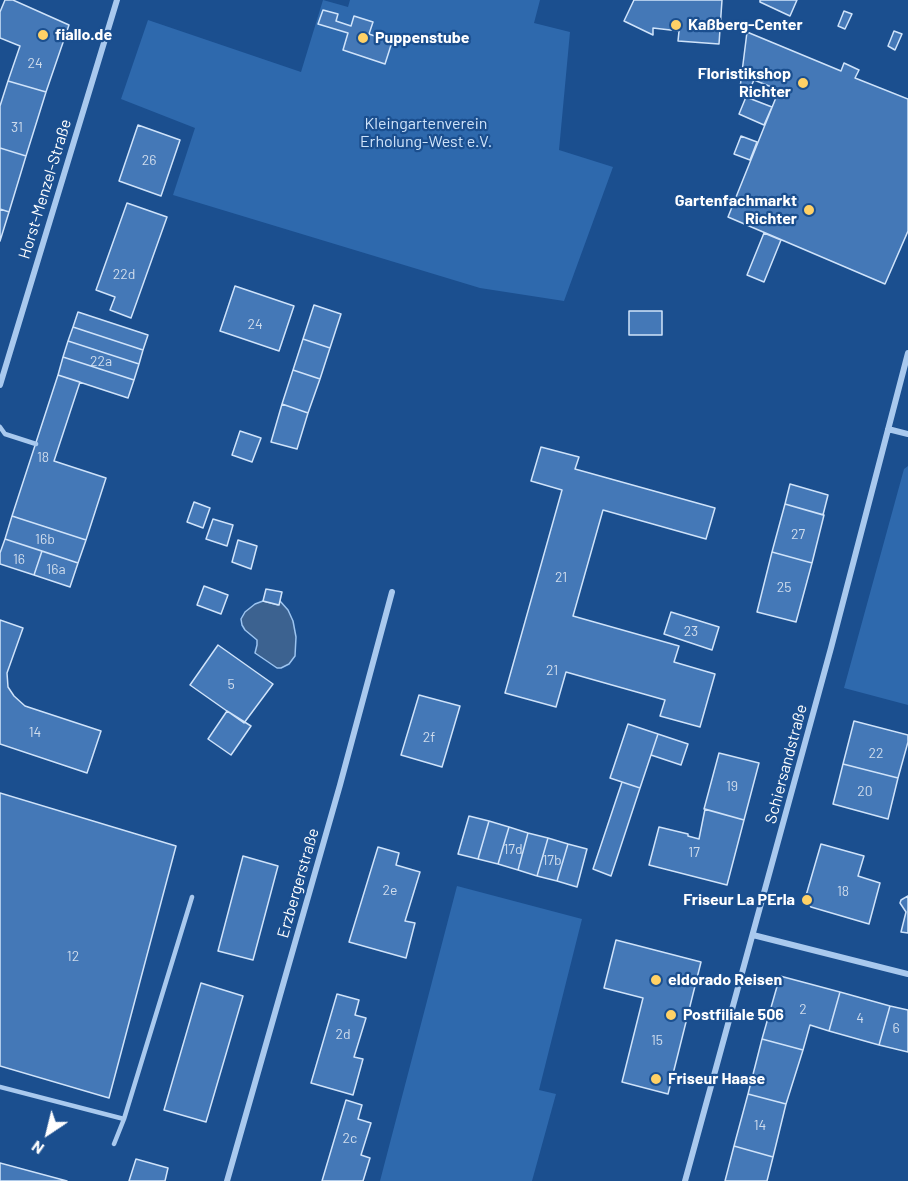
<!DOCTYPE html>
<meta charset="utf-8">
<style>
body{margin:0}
#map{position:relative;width:908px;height:1181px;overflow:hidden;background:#1b4f8f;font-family:Barlow,sans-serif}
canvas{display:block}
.north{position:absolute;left:18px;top:1103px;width:60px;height:60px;-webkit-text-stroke:4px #1b4f8f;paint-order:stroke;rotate:215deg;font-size:16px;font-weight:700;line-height:24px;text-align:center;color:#fff}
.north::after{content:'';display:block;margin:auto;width:21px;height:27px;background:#fff;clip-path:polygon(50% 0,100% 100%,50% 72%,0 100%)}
</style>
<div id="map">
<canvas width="908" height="1181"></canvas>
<div class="north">N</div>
</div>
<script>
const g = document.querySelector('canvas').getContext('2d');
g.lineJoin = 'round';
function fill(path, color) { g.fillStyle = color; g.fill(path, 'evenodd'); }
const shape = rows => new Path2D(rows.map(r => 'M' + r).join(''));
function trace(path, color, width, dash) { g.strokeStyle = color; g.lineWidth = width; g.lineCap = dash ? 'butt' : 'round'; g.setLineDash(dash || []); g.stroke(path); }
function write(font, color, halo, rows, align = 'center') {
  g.font = font + ' Barlow,sans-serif'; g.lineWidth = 4.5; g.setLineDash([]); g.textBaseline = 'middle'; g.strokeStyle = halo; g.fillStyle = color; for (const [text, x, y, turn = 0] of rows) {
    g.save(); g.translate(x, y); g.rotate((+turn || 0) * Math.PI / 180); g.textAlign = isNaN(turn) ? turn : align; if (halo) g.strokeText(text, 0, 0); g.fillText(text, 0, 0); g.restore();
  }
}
fill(shape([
 [323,0,348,7,350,0,540,0,534,23,570,32,559,150,613,167,564,301,480,288,173,195,195,128,121,99,148,20,301,72],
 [908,466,908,705,844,688,904,469],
 [457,886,582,919,539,1090,556,1094,532,1181,380,1181]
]), '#2e69ad');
const water = shape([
 [263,601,278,605,280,601,288,610,293,621,296,637,295,656,289,664,281,668,277,668,255,653,257,645,257,640,245,630,242,625,241,619,245,612,255,604,263,601]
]);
fill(water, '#3c6290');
trace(water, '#9cc4f0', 1.5);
const building = shape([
 [5,0,13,0,69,25,46,92,8,81,20,46,0,38,0,12,5,0],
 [634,0,722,0,719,44,678,41,679,31,653,28,653,35,624,21,634,0],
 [760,0,797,0,790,16,760,2,760,0],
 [323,10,338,14,336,21,351,26,354,16,373,22,369,34,392,42,385,64,343,50,348,33,318,24,323,10],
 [844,11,852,14,845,29,838,26,844,11],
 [894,31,902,34,895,50,888,46,894,31],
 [747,32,841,71,844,63,859,70,855,78,908,99,908,231,885,284,728,217,779,90,754,80,748,93,740,88,747,32],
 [8,81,46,92,26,156,0,148,0,106,8,81],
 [746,97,772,107,764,125,739,114,746,97],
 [138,125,180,140,161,196,119,181,138,125],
 [741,136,757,142,750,160,734,154,741,136],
 [0,148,26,156,9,212,0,209,0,148],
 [127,203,167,217,131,318,110,310,115,297,96,290,127,203],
 [0,209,9,212,0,241,0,209],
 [764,233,781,240,764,282,747,275,764,233],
 [235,286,294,306,279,351,220,331,235,286],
 [314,305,341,314,330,348,303,339,314,305],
 [629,311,662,311,662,335,629,335,629,311],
 [78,312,148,335,143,350,73,327,78,312],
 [73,327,143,350,139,364,68,341,73,327],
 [303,339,330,348,320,379,293,370,303,339],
 [68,341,139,364,134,380,63,357,68,341],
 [63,357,134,380,128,398,58,375,63,357],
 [293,370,320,379,308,413,282,404,293,370],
 [58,375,80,382,54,461,106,478,86,540,12,516,58,375],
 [282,404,308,413,297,449,271,442,282,404],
 [240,431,261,438,252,462,232,455,240,431],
 [541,447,579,457,575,469,715,508,706,539,603,510,573,616,679,646,674,662,715,674,700,727,660,716,665,700,566,672,556,707,505,693,562,490,531,481,541,447],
 [790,484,828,495,823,515,785,504,790,484],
 [194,502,210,508,203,528,187,522,194,502],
 [785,504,824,515,812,563,772,552,785,504],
 [12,516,86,540,78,563,5,539,12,516],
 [213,519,233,525,227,546,206,539,213,519],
 [5,539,42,551,34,575,0,564,0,553,5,539],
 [238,540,257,546,251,569,232,562,238,540],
 [42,551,78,563,70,587,34,575,42,551],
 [772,552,812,563,796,622,757,612,772,552],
 [204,586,228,595,221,614,197,605,204,586],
 [266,589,282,592,279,605,263,601,266,589],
 [671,612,719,627,712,650,664,634,671,612],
 [0,620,23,628,7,673,8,687,14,696,25,706,101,731,87,773,0,744,0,620],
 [218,645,273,684,244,723,190,685,218,645],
 [419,695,460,706,442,767,401,755,419,695],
 [227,711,251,726,231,755,208,739,227,711],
 [854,721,908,735,908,742,898,778,843,764,854,721],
 [628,724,658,734,640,788,610,778,628,724],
 [658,734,688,744,681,765,651,755,658,734],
 [719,753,759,763,744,820,704,809,719,753],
 [843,764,898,778,888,819,833,804,843,764],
 [622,782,640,788,611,876,593,869,622,782],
 [0,793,176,846,109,1098,0,1066,0,793],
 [705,809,744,820,727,885,649,865,659,827,688,834,688,836,699,839,705,809],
 [469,816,489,821,478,859,458,854,469,816],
 [489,821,509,827,498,864,478,859,489,821],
 [509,827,528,833,518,870,498,864,509,827],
 [528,833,548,838,537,876,518,870,528,833],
 [548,838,568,844,557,881,537,876,548,838],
 [568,844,587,849,577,887,557,881,568,844],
 [821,844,864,856,858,876,880,883,869,924,811,907,805,899,821,844],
 [378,847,399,853,396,865,420,872,405,921,415,923,406,958,349,942,378,847],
 [243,856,278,866,253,960,218,951,243,856],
 [908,896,908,933,901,932,906,912,900,903,901,900,908,896],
 [616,940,701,962,668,1094,622,1082,643,998,604,988,616,940],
 [780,976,840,992,829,1031,810,1025,803,1050,762,1039,780,976],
 [201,983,243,996,206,1122,164,1110,201,983],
 [840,992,890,1006,879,1045,829,1031,840,992],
 [337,994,359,1000,355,1015,366,1018,354,1057,363,1059,353,1095,311,1083,337,994],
 [890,1006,908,1010,908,1052,879,1045,890,1006],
 [762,1039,803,1050,786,1104,748,1094,762,1039],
 [748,1094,786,1104,773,1157,734,1146,748,1094],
 [346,1100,362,1105,358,1119,371,1123,361,1155,370,1158,363,1181,322,1181,346,1100],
 [734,1146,773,1157,767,1181,725,1181,734,1146],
 [136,1159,168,1168,165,1181,129,1181,136,1159],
 [0,1163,67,1181,0,1181,0,1163]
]);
fill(building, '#4478b7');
trace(building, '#cfe3fa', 1.5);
trace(shape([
 [0,427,5,434,36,444],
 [0,1087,124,1119],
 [114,1144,124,1119,192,897]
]), '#a9c9ee', 4.5);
trace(shape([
 [0,385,117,0],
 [888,429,908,434],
 [753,935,908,974],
 [227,1181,340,785,392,592],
 [685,1181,831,648,908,353]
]), '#a9c9ee', 6);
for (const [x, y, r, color] of [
 [676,25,6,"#ffd166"],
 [43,35,6,"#ffd166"],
 [363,38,6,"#ffd166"],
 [803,83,6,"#ffd166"],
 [809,210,6,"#ffd166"],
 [807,900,6,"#ffd166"],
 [656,980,6,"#ffd166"],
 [671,1015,6,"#ffd166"],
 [656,1079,6,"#ffd166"]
]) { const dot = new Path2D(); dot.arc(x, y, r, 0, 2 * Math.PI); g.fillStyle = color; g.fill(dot); trace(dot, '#1b4f8f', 2); }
write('14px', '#d0dded', null, [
 ["24",35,63],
 ["31",17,127],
 ["26",149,160],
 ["22d",124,274],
 ["24",255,324],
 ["22a",101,361],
 ["18",43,457],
 ["27",798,534],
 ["16b",45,539],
 ["16",19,559],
 ["16a",56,569],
 ["21",561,577],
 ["25",784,587],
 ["23",691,631],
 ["21",552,670],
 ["5",231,684],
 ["14",35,732],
 ["2f",429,737],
 ["22",876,753],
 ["19",732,786],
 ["20",865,791],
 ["17d",513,849],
 ["17",694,852],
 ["17b",552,860],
 ["2e",390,890],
 ["18",843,891],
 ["12",73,956],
 ["2",803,1009],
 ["4",860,1018],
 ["6",896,1028],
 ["2d",343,1034],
 ["15",657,1040],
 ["14",760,1125],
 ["2c",350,1138]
]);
write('bold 16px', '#fff', '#1b4f8f', [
 ["Kaßberg-Center",688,25],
 ["fiallo.de",55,35],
 ["Puppenstube",375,38],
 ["Floristikshop",791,74,"right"],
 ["Richter",791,92,"right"],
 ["Gartenfachmarkt",797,201,"right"],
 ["Richter",797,219,"right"],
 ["Friseur La PErla",795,900,"right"],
 ["eldorado Reisen",668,980],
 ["Postfiliale 506",683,1015],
 ["Friseur Haase",668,1079]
], 'left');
write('16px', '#cfe3fa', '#1b4f8f', [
 ["Kleingartenverein",426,124],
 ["Erholung-West e.V.",426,142]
]);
write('16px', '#fff', '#1b4f8f', [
 ["Horst-Menzel-Straße",45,189,-73],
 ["Schiersandstraße",786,764,-75],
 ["Erzbergerstraße",298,883,-74]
]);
</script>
